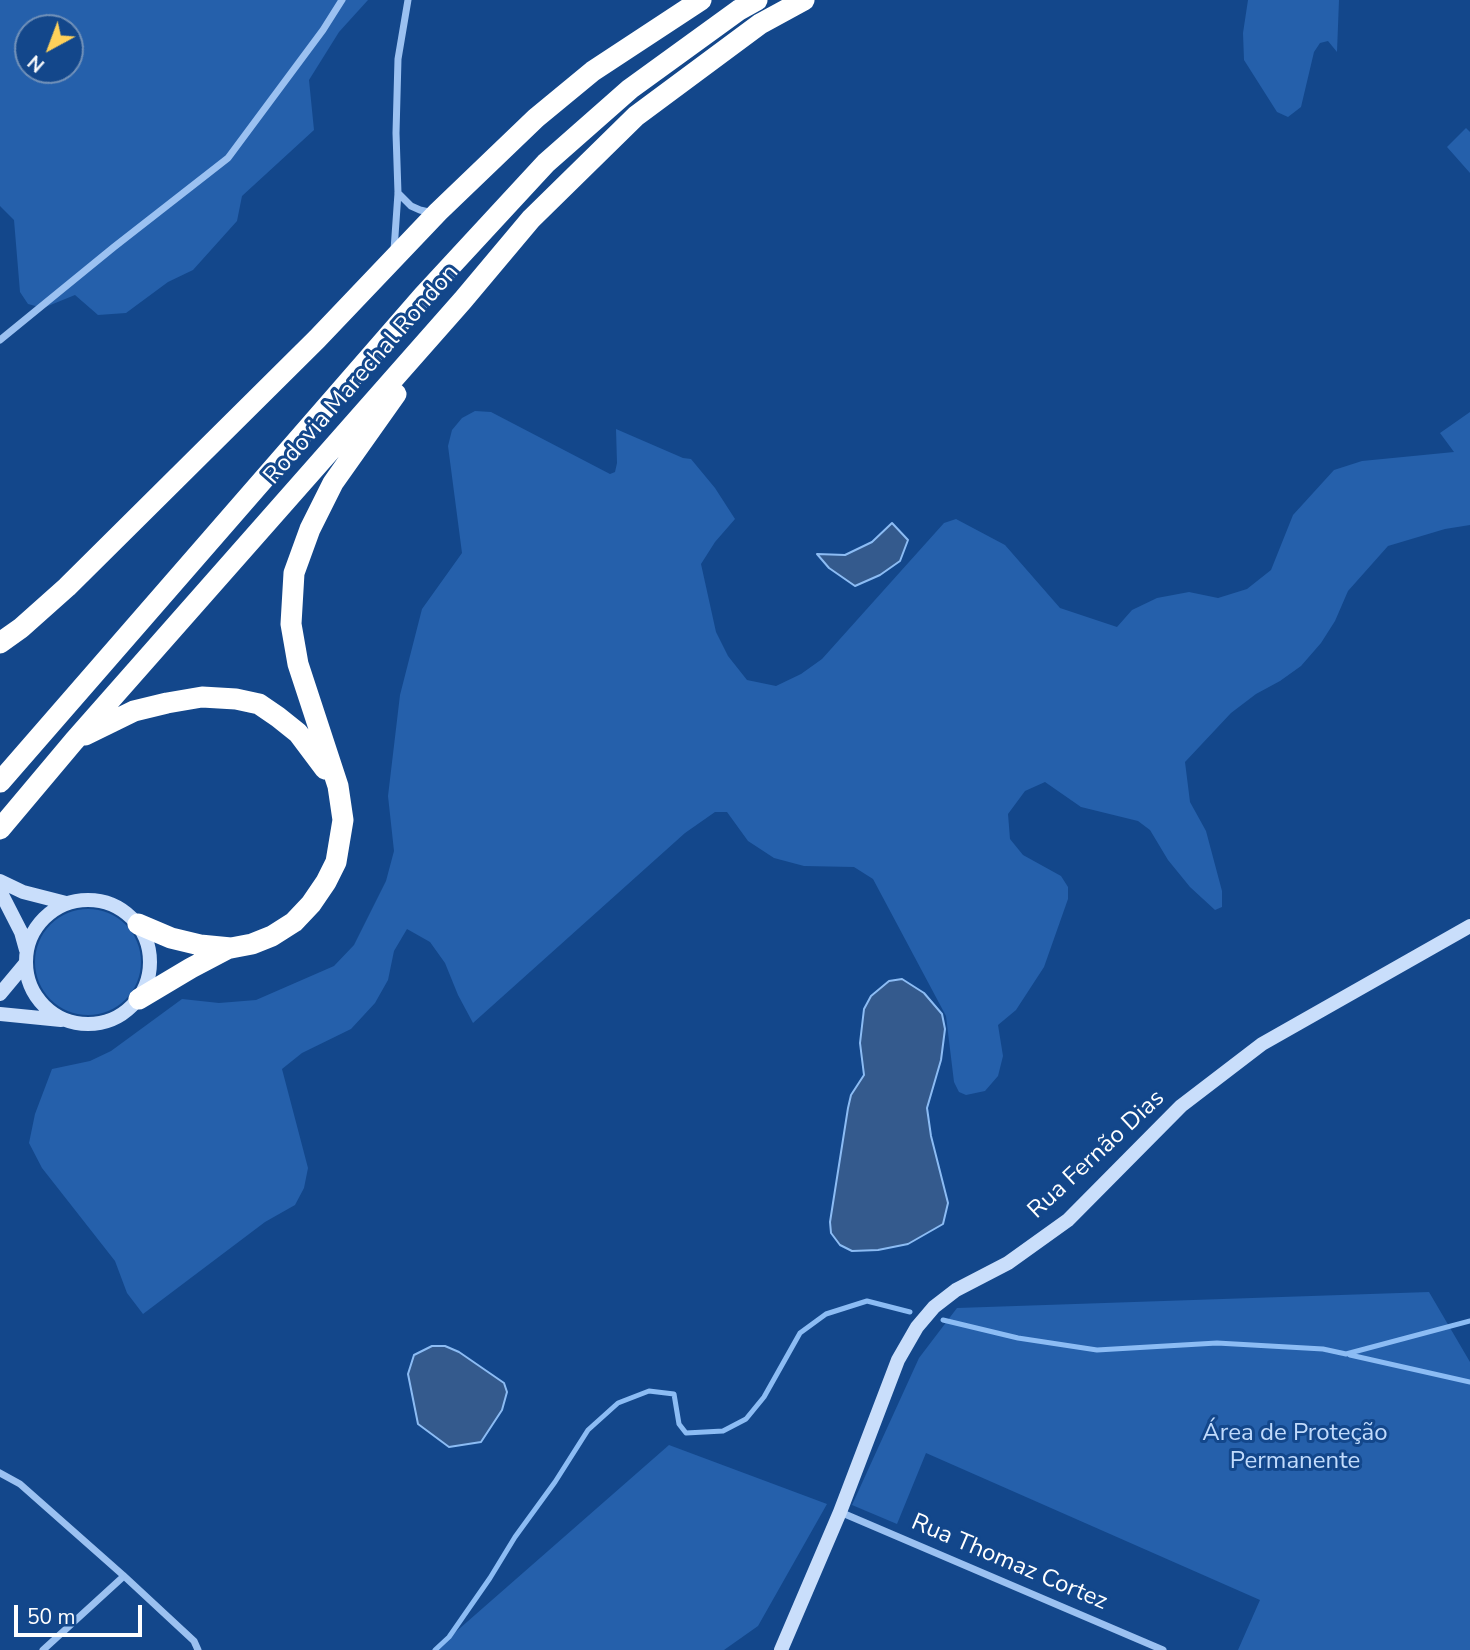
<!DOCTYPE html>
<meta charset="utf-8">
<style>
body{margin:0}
#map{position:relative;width:1470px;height:1650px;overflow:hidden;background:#13478b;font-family:"Nunito Sans",sans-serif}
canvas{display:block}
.north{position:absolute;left:14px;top:14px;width:70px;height:70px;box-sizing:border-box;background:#13478b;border:2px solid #7191b9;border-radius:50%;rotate:221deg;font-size:19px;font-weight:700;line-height:28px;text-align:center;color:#fff}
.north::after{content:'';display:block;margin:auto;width:24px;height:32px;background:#ffd15a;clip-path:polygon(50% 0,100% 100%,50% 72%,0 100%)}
.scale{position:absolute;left:14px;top:1605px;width:128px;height:32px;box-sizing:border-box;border:4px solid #fff;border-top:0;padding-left:9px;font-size:21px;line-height:24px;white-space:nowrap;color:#fff;-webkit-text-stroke:5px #13478b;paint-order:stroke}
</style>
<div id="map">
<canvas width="1470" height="1650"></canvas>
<div class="north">N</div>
<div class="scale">50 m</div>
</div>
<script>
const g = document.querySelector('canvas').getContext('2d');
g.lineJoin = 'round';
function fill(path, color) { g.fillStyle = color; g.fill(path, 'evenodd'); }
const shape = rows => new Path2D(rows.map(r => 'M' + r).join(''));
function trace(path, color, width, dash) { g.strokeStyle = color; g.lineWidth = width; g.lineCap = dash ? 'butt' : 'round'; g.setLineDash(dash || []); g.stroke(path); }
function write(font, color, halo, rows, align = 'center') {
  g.font = font + ' "Nunito Sans",sans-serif'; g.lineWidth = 6; g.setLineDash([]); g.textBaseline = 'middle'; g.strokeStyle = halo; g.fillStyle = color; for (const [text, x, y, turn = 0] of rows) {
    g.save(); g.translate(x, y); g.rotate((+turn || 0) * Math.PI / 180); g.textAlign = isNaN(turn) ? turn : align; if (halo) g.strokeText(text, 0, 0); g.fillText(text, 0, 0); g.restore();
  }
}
fill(shape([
 [0,0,368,0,339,32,309,80,314,130,242,196,237,221,193,270,168,282,126,313,98,315,75,295,43,308,28,304,20,292,14,220,0,206],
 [28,28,70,28,70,70,28,70],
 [1248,0,1339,0,1337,52,1328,41,1320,43,1314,52,1301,107,1288,117,1277,112,1244,60,1243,33],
 [1466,128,1470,132,1470,173,1447,147],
 [475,411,491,412,610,474,615,472,617,463,616,429,683,458,691,459,715,488,735,519,715,542,701,564,716,632,728,656,747,680,776,686,801,674,822,659,944,523,956,519,1005,545,1060,608,1117,627,1132,610,1157,598,1189,592,1218,598,1247,589,1271,570,1293,515,1334,470,1362,461,1454,452,1440,433,1470,412,1470,525,1445,529,1388,546,1348,591,1335,621,1321,643,1301,666,1280,681,1256,694,1231,713,1185,762,1190,802,1206,831,1222,891,1222,907,1215,910,1190,887,1168,860,1150,830,1138,821,1081,807,1045,782,1025,791,1008,814,1010,839,1023,855,1061,876,1068,887,1068,899,1044,967,1016,1010,998,1025,1003,1056,998,1076,985,1091,966,1095,959,1092,954,1082,946,1016,873,879,854,867,804,866,774,858,748,841,727,812,715,812,685,833,473,1023,458,995,445,963,430,942,407,929,394,951,388,980,375,1003,351,1029,302,1053,282,1069,308,1168,304,1188,295,1205,265,1222,143,1314,127,1293,115,1261,42,1168,29,1143,35,1114,52,1069,90,1061,111,1051,182,999,219,1003,256,1000,334,966,354,945,386,881,394,851,388,796,400,695,422,609,462,553,448,446,452,430,462,418],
 '35 962a53 53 0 1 1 106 0a53 53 0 1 1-106 0Z',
 [1429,1292,1470,1362,1470,1650,1238,1650,1260,1600,926,1453,897,1524,852,1505,919,1358,957,1308],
 [669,1445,827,1504,758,1626,724,1650,435,1650]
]), '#2560ab');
const water = shape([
 [892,523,908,540,900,561,880,575,855,586,829,568,817,554,845,555,872,542,892,523],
 [902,979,924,993,942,1014,945,1029,941,1060,927,1108,931,1136,948,1203,943,1224,908,1244,878,1250,852,1251,840,1245,831,1233,830,1222,848,1108,851,1095,864,1075,860,1043,864,1009,871,996,889,981,902,979],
 [432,1346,445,1346,459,1352,504,1383,507,1392,502,1410,481,1442,449,1447,418,1424,408,1374,414,1355,432,1346]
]);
fill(water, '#345a8d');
trace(water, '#8cbcf4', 2);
trace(shape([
 [943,1320,1018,1338,1097,1350,1217,1343,1323,1349,1346,1354,1470,1321],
 [1350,1355,1470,1382],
 [435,1650,449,1637,490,1578,515,1537,555,1482,588,1430,618,1403,649,1391,674,1394,679,1424,686,1433,723,1431,746,1419,764,1397,800,1333,826,1314,867,1301,910,1312]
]), '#8cbcf4', 5);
trace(shape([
 [398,193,411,206,420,210,433,213],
 [394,250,398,193,396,133,398,59,408,0],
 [0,340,114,247,228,158,323,30,342,0],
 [0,1473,20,1484,124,1576,194,1641,198,1650],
 [840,1512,1163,1650],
 [43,1650,124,1576]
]), '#9bc1f1', 7);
trace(shape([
 [0,881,23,892,66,903],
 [0,891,21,932,26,950],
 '26 962a62 62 0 1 1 124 0a62 62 0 1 1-124 0Z',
 [0,994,25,964],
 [0,1014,61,1020],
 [781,1650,840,1512,898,1360,917,1327,934,1307,956,1290,1008,1263,1068,1220,1181,1106,1262,1044,1470,926]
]), '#c9defb', 14);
trace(shape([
 [0,643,21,628,67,587,317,339,438,212,536,118,593,71,701,0],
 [85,735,134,711,167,703,202,697,236,699,259,704,278,717,298,733,325,769],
 [0,782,423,296,546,163,630,89,739,10,757,0],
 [0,829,74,741,463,300,531,219,636,116,760,24,804,0],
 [138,924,171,938,200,945,231,948,252,944,272,936,294,922,311,904,326,882,336,862,343,820,338,786,298,664,291,624,294,573,310,529,333,483,396,394],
 [139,999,191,968,229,948]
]), '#fff', 21);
write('24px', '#fff', '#13478b', [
 ["Rodovia Marechal Rondon",362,375,-49],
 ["Rua Fernão Dias",1097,1155,-43],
 ["Rua Thomaz Cortez",1009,1563,23]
]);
write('24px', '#c1dbfc', '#13478b', [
 ["Área de Proteção",1295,1434],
 ["Permanente",1295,1462]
]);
</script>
